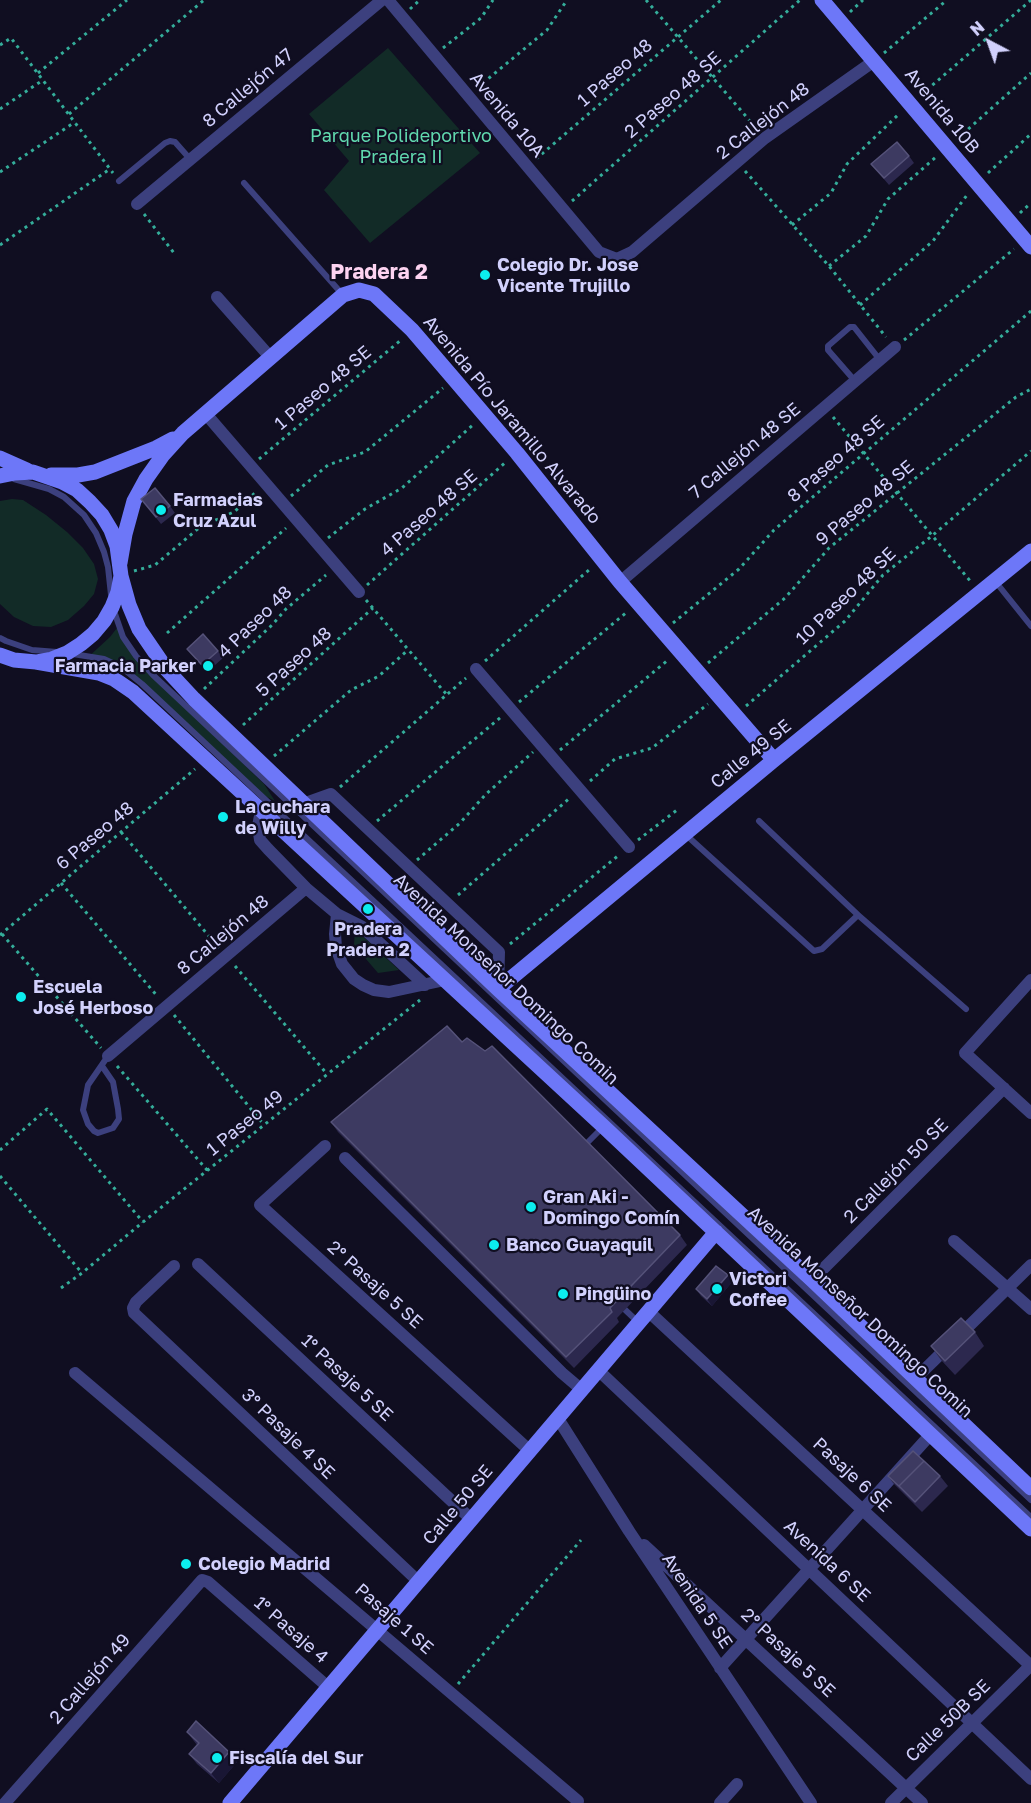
<!DOCTYPE html>
<meta charset="utf-8">
<style>
body{margin:0}
#map{position:relative;width:1031px;height:1803px;overflow:hidden;background:#100e21;font-family:"Golos Text",sans-serif}
canvas{display:block}
.north{position:absolute;left:959px;top:12px;width:60px;height:60px;-webkit-text-stroke:4px #100e21;paint-order:stroke;rotate:319deg;font-size:16px;font-weight:700;line-height:24px;text-align:center;color:#d2d1fd}
.north::after{content:'';display:block;margin:auto;width:21px;height:27px;background:#d2d1fd;clip-path:polygon(50% 0,100% 100%,50% 72%,0 100%)}
</style>
<div id="map">
<canvas width="1031" height="1803"></canvas>
<div class="north">N</div>
</div>
<script>
const g = document.querySelector('canvas').getContext('2d');
g.lineJoin = 'round';
function fill(path, color) { g.fillStyle = color; g.fill(path, 'evenodd'); }
const shape = rows => new Path2D(rows.map(r => 'M' + r).join(''));
function trace(path, color, width, dash) { g.strokeStyle = color; g.lineWidth = width; g.lineCap = dash ? 'butt' : 'round'; g.setLineDash(dash || []); g.stroke(path); }
function write(font, color, halo, rows, align = 'center') {
  g.font = font + ' "Golos Text",sans-serif'; g.lineWidth = 4.5; g.setLineDash([]); g.textBaseline = 'middle'; g.strokeStyle = halo; g.fillStyle = color; for (const [text, x, y, turn = 0] of rows) {
    g.save(); g.translate(x, y); g.rotate((+turn || 0) * Math.PI / 180); g.textAlign = isNaN(turn) ? turn : align; if (halo) g.strokeText(text, 0, 0); g.fillText(text, 0, 0); g.restore();
  }
}
fill(shape([
 [388,48,480,153,370,243,324,190,349,161,309,114],
 [12,499,23,500,46,515,67,532,83,548,94,564,98,579,94,594,84,606,68,620,51,627,33,626,14,617,0,604,0,501],
 [120,624,124,641,161,684,264,784,275,801,259,793,130,675,109,664,86,659,110,637],
 [355,929,399,970,378,973,354,945]
]), '#122b27');
trace(shape([
 [646,0,756,128],
 [410,9,420,0],
 [850,12,863,0],
 [0,45,11,38,113,173],
 [443,48,481,18,493,0],
 [884,53,947,0],
 [38,73,127,0],
 [477,88,547,30,567,0],
 [921,95,1031,0],
 [0,109,43,80],
 [69,114,204,0],
 [957,139,1031,73],
 [536,159,721,0],
 [745,171,829,266,886,337],
 [0,172,75,122],
 [988,173,1031,134],
 [572,201,800,0],
 [1020,213,1031,203],
 [144,214,174,253],
 [792,225,831,193,847,164,900,113],
 [0,245,110,169],
 [829,266,866,236,888,199,936,157],
 [860,305,933,241,967,195],
 [904,340,1014,249],
 [833,417,971,582],
 [259,459,401,340],
 [291,496,328,465,365,452,443,388],
 [328,538,365,509,402,488,474,424],
 [134,571,155,565,200,527,234,512,256,492],
 [367,585,506,462],
 [366,600,447,695],
 [673,623,739,569,774,530,1031,311],
 [167,633,286,528],
 [485,661,590,569],
 [708,663,785,598,829,548,1016,397,1031,389],
 [204,689,272,625,286,609,326,575],
 [519,702,627,612],
 [746,706,845,621,883,575,933,535,1031,451],
 [243,725,373,608],
 [560,750,668,660],
 [274,756,351,690,379,676,408,650],
 [590,781,615,759,652,748,708,704],
 [340,787,466,678],
 [377,821,501,717],
 [121,832,219,948],
 [638,840,677,810],
 [417,860,460,823,486,794,533,752],
 [61,883,158,997],
 [458,895,571,797],
 [2,934,101,1048],
 [0,935,195,769],
 [510,944,619,855],
 [235,966,327,1074],
 [174,1015,264,1125],
 [117,1066,207,1170],
 [0,1150,47,1109,143,1222],
 [0,1176,82,1273],
 [61,1288,82,1273,143,1222,420,1000],
 [458,1684,581,1540]
]), '#34ad9a', 3, [3, 4.5]);
trace(shape([
 [119,181,165,143,170,141,175,142,190,159],
 [244,183,343,295],
 [855,381,828,350,828,346,850,327,854,327,880,360],
 [14,479,49,489,64,497,84,515,96,533,104,552,108,567,111,595],
 [995,581,1031,626],
 [113,608,123,637,136,656,153,675,1031,1500],
 [0,638,6,641,32,650,57,652],
 [73,654,104,659,121,667,142,684,1031,1517],
 [759,821,858,915,966,1009],
 [685,834,814,951,822,949,858,915],
 [102,1066,113,1082,118,1109,119,1119,113,1128,98,1133,94,1131,88,1124,83,1110,88,1085,108,1056],
 [582,1148,602,1128],
 [619,1304,638,1322]
]), '#3c407e', 6);
trace(shape([
 [388,0,599,252,617,259,632,252,765,138,874,61],
 [137,204,382,0],
 [217,297,271,358],
 [206,414,359,592],
 [620,582,895,347],
 [476,669,629,847],
 [303,804,331,794,499,952,498,989],
 [261,811,258,826,260,840,268,849,306,888,337,914,361,926,425,985],
 [337,914,335,934,336,947,342,964,354,979,363,985,374,990,389,992,445,980],
 [1031,980,965,1053,1031,1113],
 [108,1056,306,888],
 [325,1146,260,1205,529,1450],
 [345,1158,562,1373,582,1390],
 [954,1241,1031,1309],
 [198,1264,471,1519],
 [174,1266,136,1302,133,1308,134,1313,418,1581],
 [812,1280,1004,1088],
 [648,1311,1031,1666],
 [598,1370,1031,1779],
 [75,1373,578,1801],
 [916,1378,1031,1265],
 [557,1417,629,1531,811,1803],
 [644,1545,922,1803],
 [720,1668,931,1434],
 [5,1803,202,1580,208,1582,328,1687],
 [720,1803,737,1784],
 [891,1803,1031,1665]
]), '#3c407e', 12);
trace(shape([
 [822,0,1031,247],
 [0,458,27,470],
 [51,475,78,475,95,472,156,448,173,439],
 [0,476,15,473,33,472,62,482,77,490,90,502,102,515,111,530,117,546,121,576,118,592,112,607,104,621,93,634,81,644,67,653,52,659,36,662,14,660,0,655],
 [120,563,125,534,134,501,146,479,163,455,183,433,343,295,359,290,374,294,412,330,454,379,517,453,620,582,774,760],
 [121,576,129,605,139,629,167,670,194,699,498,989,812,1280,1031,1488],
 [36,662,99,673,114,679,133,692,603,1126,1031,1529],
 [498,989,774,760,1031,551],
 [230,1803,716,1232]
]), '#6d77f8', 15);
fill(shape([
 [909,156,914,163,889,185,871,164],
 [141,499,170,506,175,513,161,524],
 [187,649,218,651,223,658,207,672],
 [462,1042,680,1235,687,1245,617,1318,619,1322,574,1368,338,1132,331,1122],
 [728,1275,732,1282,712,1306,701,1296,696,1289],
 [975,1332,984,1346,955,1375,941,1360,931,1346],
 [924,1461,940,1476,948,1486,922,1512,893,1483,888,1476],
 [187,1732,237,1762,219,1783,197,1764,189,1754,197,1745]
]), '#2c284e');
fill(shape([
 [728,1275,732,1282,712,1306,707,1299],
 [229,1752,237,1762,219,1783,211,1773]
]), '#191634');
const building = shape([
 [897,142,909,156,884,178,871,164,897,142],
 [155,488,170,506,156,517,141,499,155,488],
 [203,634,218,651,202,665,187,649,203,634],
 [447,1026,462,1042,467,1038,485,1051,492,1046,680,1235,610,1308,612,1312,566,1357,331,1122,447,1026],
 [716,1266,728,1275,707,1299,696,1289,716,1266],
 [961,1318,975,1332,945,1361,931,1346,961,1318],
 [913,1451,924,1461,899,1486,902,1489,888,1476,913,1451],
 [924,1461,940,1476,915,1502,899,1486,924,1461],
 [196,1721,229,1752,211,1773,189,1754,199,1743,187,1732,196,1721]
]);
fill(building, '#3d3a61');
trace(building, '#555279', 1.5);
for (const [x, y, r, color] of [
 [485,275,6,"#0cedee"],
 [161,510,6,"#0cedee"],
 [208,666,6,"#0cedee"],
 [223,817,6,"#0cedee"],
 [368,909,6,"#0cedee"],
 [21,997,6,"#0cedee"],
 [531,1207,6,"#0cedee"],
 [494,1245,6,"#0cedee"],
 [717,1289,6,"#0cedee"],
 [563,1294,6,"#0cedee"],
 [186,1564,6,"#0cedee"],
 [217,1758,6,"#0cedee"]
]) { const dot = new Path2D(); dot.arc(x, y, r, 0, 2 * Math.PI); g.fillStyle = color; g.fill(dot); trace(dot, '#100e21', 2); }
write('18px', '#d2d1fd', '#100e21', [
 ["1 Paseo 48",615,73,-41],
 ["8 Callejón 47",248,88,-40],
 ["2 Paseo 48 SE",673,95,-41],
 ["Avenida 10B",942,111,50],
 ["Avenida 10A",507,115,50],
 ["2 Callejón 48",763,121,-38],
 ["1 Paseo 48 SE",323,388,-40],
 ["Avenida Pío Jaramillo Alvarado",512,420,50],
 ["7 Callejón 48 SE",745,451,-40],
 ["8 Paseo 48 SE",836,459,-41],
 ["9 Paseo 48 SE",865,503,-40],
 ["4 Paseo 48 SE",429,513,-41],
 ["10 Paseo 48 SE",846,596,-44],
 ["4 Paseo 48",255,622,-44],
 ["5 Paseo 48",294,662,-42],
 ["Calle 49 SE",751,754,-39],
 ["6 Paseo 48",95,836,-40],
 ["8 Callejón 48",223,935,-40],
 ["Avenida Monseñor Domingo Comin",506,979,43],
 ["1 Paseo 49",245,1123,-39],
 ["2 Callejón 50 SE",896,1171,-45],
 ["2° Pasaje 5 SE",375,1285,42],
 ["Avenida Monseñor Domingo Comin",860,1312,43],
 ["1° Pasaje 5 SE",347,1378,43],
 ["3° Pasaje 4 SE",288,1434,44],
 ["Pasaje 6 SE",852,1475,43],
 ["Calle 50 SE",458,1505,-50],
 ["Avenida 6 SE",827,1561,43],
 ["Avenida 5 SE",697,1601,56],
 ["Pasaje 1 SE",394,1619,41],
 ["1° Pasaje 4",291,1630,41],
 ["2° Pasaje 5 SE",788,1653,43],
 ["2 Callejón 49",90,1679,-49],
 ["Calle 50B SE",948,1721,-44]
]);
write('18px', '#61d9af', '#100e21', [
 ["Parque Polideportivo",401,136],
 ["Pradera II",401,157]
]);
write('bold 18px', '#d2d1fd', '#100e21', [
 ["Colegio Dr. Jose",497,265],
 ["Vicente Trujillo",497,286],
 ["Farmacias",173,500],
 ["Cruz Azul",173,521],
 ["Farmacia Parker",196,666,"right"],
 ["La cuchara",235,807],
 ["de Willy",235,828],
 ["Pradera",368,929,"center"],
 ["Pradera 2",368,950,"center"],
 ["Escuela",33,987],
 ["José Herboso",33,1008],
 ["Gran Aki -",543,1197],
 ["Domingo Comín",543,1218],
 ["Banco Guayaquil",506,1245],
 ["Victori",729,1279],
 ["Coffee",729,1300],
 ["Pingüino",575,1294],
 ["Colegio Madrid",198,1564],
 ["Fiscalía del Sur",229,1758]
], 'left');
write('bold 21px', '#fdd3f1', '#100e21', [
 ["Pradera 2",379,272]
]);
</script>
